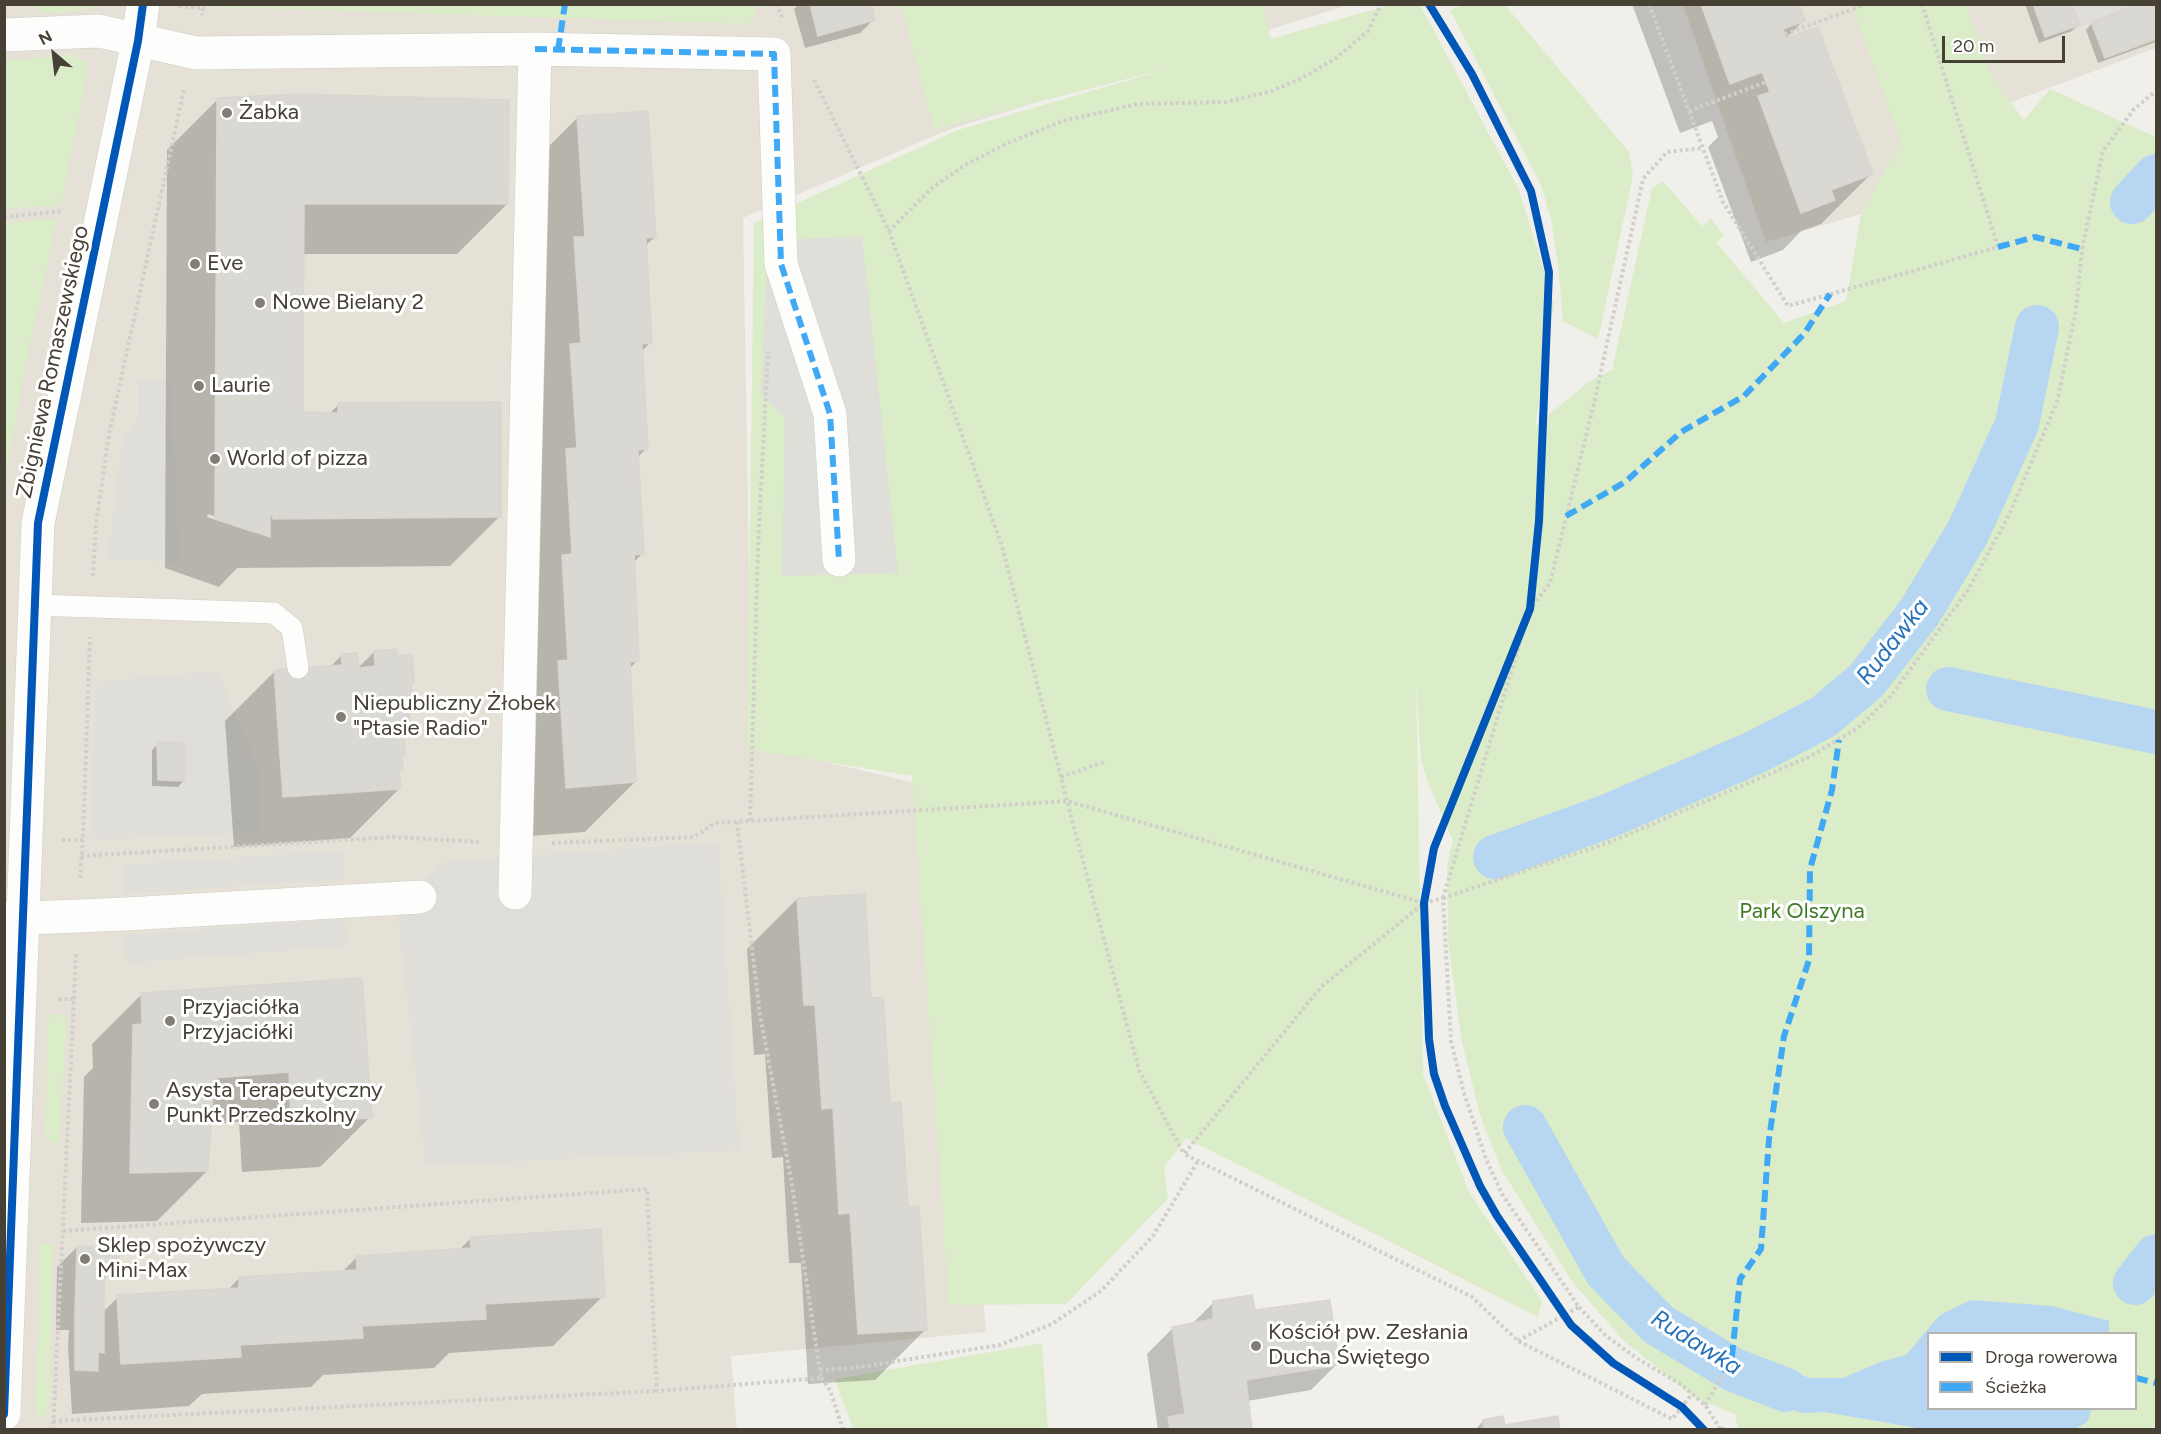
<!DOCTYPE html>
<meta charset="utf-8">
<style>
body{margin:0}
#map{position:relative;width:2161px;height:1434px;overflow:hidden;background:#f0efea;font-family:Figtree,sans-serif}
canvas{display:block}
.frame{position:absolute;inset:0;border:6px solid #474135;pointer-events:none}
.legend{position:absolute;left:1927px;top:1332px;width:210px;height:78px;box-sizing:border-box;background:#fff;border:2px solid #b5b3ae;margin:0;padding:8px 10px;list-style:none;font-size:18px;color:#474135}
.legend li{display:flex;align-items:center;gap:12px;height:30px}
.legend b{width:30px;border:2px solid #b5b3ae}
.north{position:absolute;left:24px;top:24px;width:60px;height:60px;-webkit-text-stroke:4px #fff;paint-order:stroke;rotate:332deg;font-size:16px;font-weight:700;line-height:24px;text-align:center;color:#474135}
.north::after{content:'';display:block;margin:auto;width:21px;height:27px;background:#474135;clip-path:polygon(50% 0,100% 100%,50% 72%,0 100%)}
.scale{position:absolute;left:1942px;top:36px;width:123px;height:27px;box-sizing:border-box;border:3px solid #474135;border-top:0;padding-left:8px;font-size:18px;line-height:21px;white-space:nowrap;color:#474135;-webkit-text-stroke:4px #fff;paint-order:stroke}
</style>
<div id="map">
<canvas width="2161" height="1434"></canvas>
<div class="frame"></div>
<ul class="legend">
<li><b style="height:8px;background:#0057b8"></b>Droga rowerowa</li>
<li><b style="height:8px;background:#3fa9f5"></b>Ścieżka</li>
</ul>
<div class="north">N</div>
<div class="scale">20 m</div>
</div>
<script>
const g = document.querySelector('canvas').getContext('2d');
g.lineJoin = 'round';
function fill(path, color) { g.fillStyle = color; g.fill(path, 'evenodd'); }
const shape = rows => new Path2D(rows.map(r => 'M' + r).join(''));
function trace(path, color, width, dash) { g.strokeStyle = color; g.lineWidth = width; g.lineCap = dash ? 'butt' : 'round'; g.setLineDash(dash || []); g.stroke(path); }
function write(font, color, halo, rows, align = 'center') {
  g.font = font + ' Figtree,sans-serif'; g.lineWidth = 6; g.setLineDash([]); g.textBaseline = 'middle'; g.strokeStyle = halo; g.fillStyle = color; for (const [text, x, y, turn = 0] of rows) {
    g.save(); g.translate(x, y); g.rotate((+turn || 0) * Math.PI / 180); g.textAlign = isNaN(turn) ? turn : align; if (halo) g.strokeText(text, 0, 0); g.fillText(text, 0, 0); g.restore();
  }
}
fill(shape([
 [5,5,1348,5,948,130,743,218,752,745,968,795,950,942,986,1332,731,1356,737,1429,5,1430],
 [1683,5,2156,5,2156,48,1902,143,1861,214,1766,242]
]), '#e5e1d7');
fill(shape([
 [2073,5,2073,4,2134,5,2081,26],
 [217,671,260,772,261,832,100,840,91,833,96,682]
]), '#e0ded8');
fill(shape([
 [216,4,759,4,759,5,749,24,215,7],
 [36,5,99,5,83,10,46,14],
 [901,5,1262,5,1271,39,1390,5,1420,5,1519,190,1554,303,1535,426,1590,381,1612,370,1652,188,1663,181,1702,226,1711,219,1724,235,1717,243,1784,323,1846,301,1861,214,1901,143,1852,5,1965,5,1994,80,2024,120,2050,89,2156,137,2156,1429,1738,1429,1735,1414,1695,1398,1624,1341,1571,1280,1502,1171,1480,1115,1461,1037,1448,940,1447,865,1453,841,1427,780,1421,759,1416,680,1423,1074,1469,1192,1542,1301,1538,1317,1186,1138,1164,1168,1168,1198,1066,1304,949,1305,912,776,747,749,754,223,958,130,1177,66,934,129],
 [1928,1334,2136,1334,2136,1408,1928,1408],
 [1463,5,1505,5,1629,152,1633,176,1598,339,1563,321,1558,265,1551,219,1541,185,1450,10],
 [70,55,79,57,85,61,88,69,61,205,5,209,5,61],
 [57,219,26,364,5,479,5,223],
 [49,1014,64,1015,67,1020,58,1145,48,1140,45,1133],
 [53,1243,49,1415,36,1415,40,1244],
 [1042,1343,1048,1429,853,1429,835,1379]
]), '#dbecc8');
fill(shape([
 [768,231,780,240,862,236,898,573,782,576,785,418,761,394],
 [138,379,171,380,179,562,108,559,122,442,138,419],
 [718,842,739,1150,426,1166,397,909,443,862],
 [342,851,344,879,124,894,122,865],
 [345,919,347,946,127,963,125,935]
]), '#dfded9');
fill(shape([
 [1971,1300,2052,1306,2109,1321,2109,1333,1928,1334,1928,1408,2092,1409,2087,1422,2073,1430,1929,1430,1824,1412,1802,1413,1780,1405,1759,1393,1743,1387,1728,1372,1732,1362,1790,1371,1810,1378,1843,1378,1880,1362,1906,1355,1940,1315]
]), '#b7d6f1');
fill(shape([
 [799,4,869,4,873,20,860,33,805,48,794,9],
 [1632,4,1797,4,1803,21,1783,41,1871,174,1821,224,1801,231,1783,250,1751,262,1708,147,1718,137,1712,121,1680,133],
 [2025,4,2071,4,2078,25,2072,31,2039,43],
 [2142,4,2156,4,2156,42,2098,63,2086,30,2092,23],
 [217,100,507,204,457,254,302,254,301,414,329,414,339,404,500,516,450,566,237,568,219,587,165,568,167,150],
 [208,514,257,531,255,533,207,517],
 [578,117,655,237,645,246,651,342,641,352,646,449,637,458,642,554,633,563,638,660,629,669,635,782,585,832,516,837,528,167],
 [374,652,396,657,412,682,410,684,411,698,407,702,408,721,405,724,406,735,403,739,404,754,400,758,401,770,398,773,400,788,350,838,234,847,225,721,275,671,330,667,341,656,357,669],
 [158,744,184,780,178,787,152,786,152,750],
 [797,899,870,999,906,1208,925,1330,875,1380,808,1384,801,1263,789,1263,783,1157,772,1158,765,1054,754,1055,747,949],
 [361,980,370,1117,320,1167,242,1172,239,1122,210,1124,207,1171,157,1221,81,1223,84,1077,93,1068,92,1044,142,994],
 [471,1238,603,1296,553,1346,449,1353,434,1368,323,1375,311,1387,202,1394,189,1406,72,1414,68,1347,69,1330,56,1330,57,1267,77,1247,117,1265,103,1280,103,1312,118,1297,227,1291,239,1278,342,1272,357,1257,458,1251],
 [1213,1303,1254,1312,1337,1364,1311,1390,1247,1401,1251,1430,1158,1430,1147,1354,1173,1328,1192,1324],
 [1483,1421,1504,1427,1558,1430,1475,1430]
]), '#0003');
trace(shape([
 [2132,202,2156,176],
 [1948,689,2156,732],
 [1495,857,1608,816,1756,752,1823,717,1866,681,1919,613,1968,532,2017,424,2037,327],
 [1525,1127,1606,1271,1659,1325,1734,1370,1786,1390],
 [2135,1283,2156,1256]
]), '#b7d6f1', 44);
const building = shape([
 [810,4,871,4,875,20,818,36,810,4],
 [1701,4,1799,4,1805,21,1783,29,1786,38,1818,27,1873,174,1831,190,1835,200,1801,213,1758,96,1770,92,1762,72,1730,84,1701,4],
 [2033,4,2072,4,2080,25,2045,37,2033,4],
 [2138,4,2156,4,2156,39,2105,58,2091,22,2138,4],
 [298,94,509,100,217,98,298,94],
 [217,98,509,100,508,204,304,204,303,412,338,413,338,403,501,402,501,517,273,519,273,516,270,516,270,537,215,518,217,98],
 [648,111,656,237,646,238,652,343,642,344,648,449,638,450,644,554,634,555,639,661,630,662,636,782,566,788,558,661,568,660,562,555,572,554,566,449,577,448,570,344,581,343,574,237,585,237,577,116,648,111],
 [397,649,397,656,412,654,414,683,411,683,412,699,409,699,410,722,407,722,408,736,404,736,405,755,402,755,403,770,399,770,401,789,283,797,274,670,342,665,341,654,357,653,359,668,375,666,374,651,397,649],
 [157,742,185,743,185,781,158,780,157,742],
 [865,894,871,998,883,997,890,1103,901,1102,908,1207,919,1206,927,1330,858,1334,850,1213,839,1214,833,1108,822,1109,815,1005,804,1005,797,898,865,894],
 [362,978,372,1118,291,1123,289,1072,214,1078,208,1171,130,1173,133,1025,142,1024,141,993,362,978],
 [601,1229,605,1297,485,1304,486,1319,362,1326,363,1338,240,1345,241,1357,121,1364,117,1295,239,1288,239,1277,357,1270,356,1256,471,1248,470,1237,601,1229],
 [77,1246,119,1247,119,1266,104,1277,104,1311,75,1311,77,1246],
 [1252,1295,1255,1310,1330,1300,1339,1365,1246,1380,1252,1430,1170,1430,1168,1417,1185,1414,1172,1327,1213,1319,1213,1301,1252,1295],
 [75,1311,104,1311,104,1353,98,1352,98,1371,75,1370,75,1311],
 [1503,1416,1505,1425,1558,1416,1560,1430,1484,1430,1483,1420,1503,1416]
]);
fill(building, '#dad8d2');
trace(building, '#d9d6cf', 1.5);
const service = shape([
 [35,605,274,613,292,628,298,668]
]);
const minor = shape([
 [4,35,99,31,196,53,535,49,515,893],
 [535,49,774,54,781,264,830,414,839,560],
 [4,919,126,914,420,897]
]);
const tertiary = shape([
 [4,1414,38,523,138,41,143,4]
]);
trace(service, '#cecdc7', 22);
trace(minor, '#cecdc7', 34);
trace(tertiary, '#cecdc7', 34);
trace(shape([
 [776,4,782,17],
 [1649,4,1723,202,1788,306,1998,247,1922,4],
 [179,6,203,8,202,15],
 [1785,34,1867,4],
 [814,80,889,231,933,187,967,164,1008,143,1063,121,1138,104,1226,102,1272,91,1302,78,1335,59,1368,31,1381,4],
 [1689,111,1766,82],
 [4,217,63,211],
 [889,231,1002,546,1067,801,1139,1070,1184,1154],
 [93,576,96,524,109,434,184,89],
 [1061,777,1107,761],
 [750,821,758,547,768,352],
 [62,840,83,840,90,637],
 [552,843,694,837,715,823,1067,801,1424,903],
 [81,856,394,837,479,842],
 [80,878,83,840],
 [1443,898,1610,842,1809,757,1858,728,1890,697,1968,590,2009,515,2057,402,2076,310,2082,249,2103,151,2134,109,2156,91],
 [1443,898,1530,609,1550,583,1594,403,1643,179,1667,152,1703,148],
 [74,999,76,954],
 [63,1231,647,1189,657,1391,821,1378,791,1179,760,1015,737,822],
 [1579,1307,1606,1336,1638,1359,1682,1385,1705,1405,1721,1430],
 [1518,1341,1579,1307,1502,1194,1486,1159,1464,1093,1451,1041,1443,898,1424,903,1321,987,1184,1154,1472,1297,1518,1341,1672,1419,1692,1394],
 [820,1370,853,1368,1000,1345,1052,1324,1101,1291,1153,1236,1198,1161],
 [821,1378,830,1390,843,1430],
 [1705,1405,1724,1373],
 [53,1421,657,1391],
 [53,1430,74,999,56,999]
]), '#d1cfca', 4, [3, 3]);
trace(service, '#fdfdfc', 21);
trace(minor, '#fdfdfc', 33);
trace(tertiary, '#fdfdfc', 33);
trace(shape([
 [535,49,774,54,781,264,830,414,839,560],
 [558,50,565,4],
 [1998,247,2035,237,2082,249],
 [1566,516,1625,482,1681,432,1744,396,1804,334,1830,294],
 [1724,1373,1732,1356,1740,1279,1761,1249,1769,1139,1784,1036,1809,960,1810,869,1832,790,1839,740],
 [2136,1378,2156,1383],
 [1721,1429,1722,1430]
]), '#3fa9f5', 6, [12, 6]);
trace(shape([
 [1429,4,1472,74,1531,191,1549,272,1539,521,1530,609,1434,848,1424,903,1429,1039,1434,1074,1445,1106,1480,1186,1497,1216,1571,1325,1613,1363,1682,1407,1704,1430],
 [4,1414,38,523,138,41,143,4]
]), '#0057b8', 8);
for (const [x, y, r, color] of [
 [227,113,6,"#827e74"],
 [195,264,6,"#827e74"],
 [260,303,6,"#827e74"],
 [199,386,6,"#827e74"],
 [215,459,6,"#827e74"],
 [341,717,6,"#827e74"],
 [170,1021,6,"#827e74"],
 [154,1104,6,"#827e74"],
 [85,1259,6,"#827e74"],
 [1256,1346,6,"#827e74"]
]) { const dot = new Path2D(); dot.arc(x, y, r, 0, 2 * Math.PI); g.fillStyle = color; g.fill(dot); trace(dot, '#fff', 2); }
write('22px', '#474135', '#fff', [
 ["Żabka",239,113],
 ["Eve",207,264],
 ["Nowe Bielany 2",272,303],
 ["Laurie",211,386],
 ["World of pizza",227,459],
 ["Niepubliczny Żłobek",353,704],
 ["\"Ptasie Radio\"",353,729],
 ["Przyjaciółka",182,1008],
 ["Przyjaciółki",182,1033],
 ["Asysta Terapeutyczny",166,1091],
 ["Punkt Przedszkolny",166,1116],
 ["Sklep spożywczy",97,1246],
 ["Mini-Max",97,1271],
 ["Kościół pw. Zesłania",1268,1333],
 ["Ducha Świętego",1268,1358]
], 'left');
write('22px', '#474135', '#fff', [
 ["Zbigniewa Romaszewskiego",53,362,-78]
]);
write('22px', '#407c25', '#fff', [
 ["Park Olszyna",1802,912]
]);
write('italic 24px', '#2872b8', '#fff', [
 ["Rudawka",1893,642,-52],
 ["Rudawka",1696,1343,32]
]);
</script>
